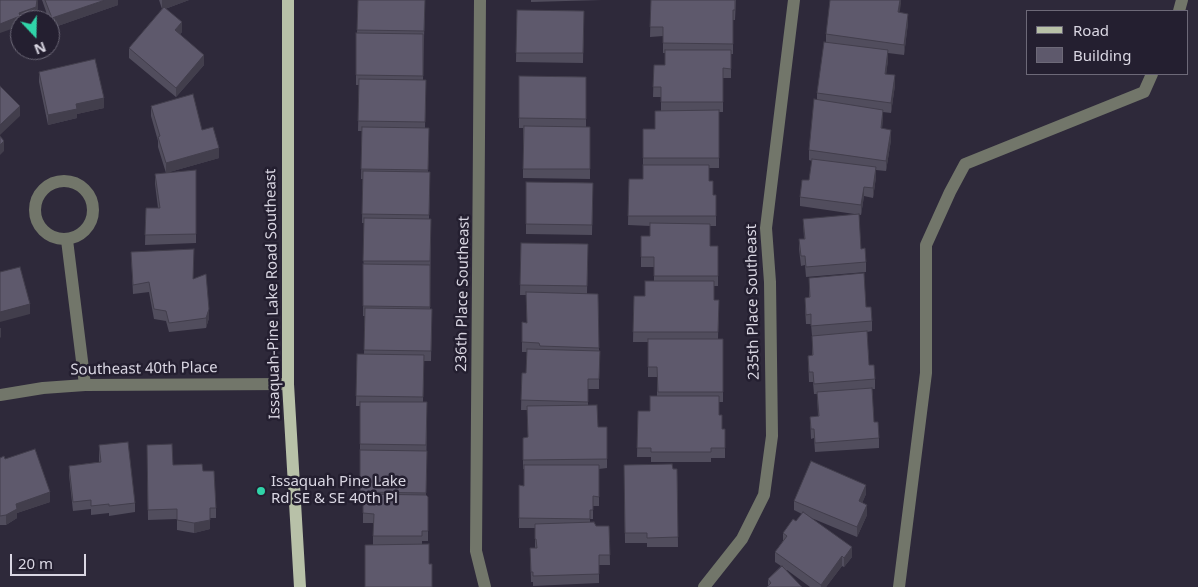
<!DOCTYPE html>
<style>
body{margin:0}
#map{position:relative;width:1198px;height:587px;overflow:hidden;background:#2e293a;font-family:"Noto Sans",sans-serif}
canvas{display:block}
.legend{position:absolute;left:1026px;top:10px;width:162px;height:65px;box-sizing:border-box;background:#241f30;border:1px solid #6d6978;margin:0;padding:6px 9px;list-style:none;font-size:15px;color:#dad7e3}
.legend li{display:flex;align-items:center;gap:10px;height:25px}
.legend b{width:25px;border:1px solid #6d6978}
.north{position:absolute;left:10px;top:10px;width:50px;height:50px;box-sizing:border-box;background:#241f30;border:1px solid #6d6978;border-radius:50%;rotate:159deg;font-size:14px;font-weight:700;line-height:20px;text-align:center;color:#dad7e3}
.north::after{content:'';display:block;margin:auto;width:18px;height:22px;background:#30d4a9;clip-path:polygon(50% 0,100% 100%,50% 72%,0 100%)}
.scale{position:absolute;left:10px;top:554px;width:76px;height:22px;box-sizing:border-box;border:2px solid #dad7e3;border-top:0;padding-left:6px;font-size:15px;line-height:18px;white-space:nowrap;color:#dad7e3;-webkit-text-stroke:4px #241f30;paint-order:stroke}
</style>
<div id="map">
<canvas width="1198" height="587"></canvas>
<ul class="legend">
<li><b style="height:6px;background:#b8c1a8"></b>Road</li>
<li><b style="height:14px;background:#5e596c"></b>Building</li>
</ul>
<div class="north">N</div>
<div class="scale">20 m</div>
</div>
<script>
const g = document.querySelector('canvas').getContext('2d');
g.lineJoin = 'round';
const shape = rows => new Path2D(rows.map(r => 'M' + r).join(''));
function trace(path, color, width, dash) { g.strokeStyle = color; g.lineWidth = width; g.lineCap = dash ? 'butt' : 'round'; g.setLineDash(dash || []); g.stroke(path); }
function fill(path, color) { g.fillStyle = color; g.fill(path, 'evenodd'); }
function write(font, color, halo, rows, align = 'center') {
  g.font = font + ' "Noto Sans",sans-serif'; g.lineWidth = 5; g.setLineDash([]); g.textBaseline = 'middle'; g.strokeStyle = halo; g.fillStyle = color; for (const [text, x, y, turn = 0] of rows) {
    g.save(); g.translate(x, y); g.rotate((+turn || 0) * Math.PI / 180); g.textAlign = isNaN(turn) ? turn : align; if (halo) g.strokeText(text, 0, 0); g.fillText(text, 0, 0); g.restore();
  }
}
trace(shape([
 [480,0,476,551,485,587],
 [1179,11,1182,0],
 '35 210a29 29 0 1 1 58 0a29 29 0 1 1-58 0Z',
 [67,240,85,385],
 [0,395,43,388,85,385,288,384],
 [704,587,742,539,764,495,772,436,770,282,766,228,794,0],
 [899,587,926,373,926,245,950,192,965,164,1144,92,1152,74]
]), '#72766a', 12);
trace(shape([
 [288,0,288,384,300,587]
]), '#b8c1a8', 12);
fill(shape([
 [42,0,118,0,118,5,52,28,50,23,50,20,49,20],
 [159,0,189,0,165,9,182,32,180,34,204,65,176,97,129,58,129,48,162,9],
 [358,0,425,0,423,80,426,80,425,128,429,128,428,172,430,172,429,219,431,219,430,309,432,309,431,361,424,361,423,402,427,402,426,495,428,506,428,541,422,541,422,544,429,564,432,587,373,545,373,523,363,523,363,502,360,502,360,406,356,406,357,354,364,354,365,316,363,316,364,223,362,223,363,179,361,179,362,131,358,131,359,85,356,85,356,33,357,33],
 [531,0,602,0,531,2],
 [651,0,736,0,735,20,733,20,733,54,731,54,731,78,723,78,723,112,719,112,719,168,709,168,709,181,713,195,716,195,716,226,710,226,710,246,718,246,718,286,714,286,714,300,719,300,718,339,723,339,723,402,719,402,719,415,722,429,725,429,725,458,711,458,711,462,651,462,651,457,637,457,638,411,650,411,657,396,657,377,648,377,648,342,633,342,634,296,645,296,654,281,654,267,641,267,641,236,650,236,650,226,628,225,629,179,643,179,643,129,655,129,661,111,661,97,653,97,654,65,665,65,665,53,663,53,663,36,650,37],
 [901,0,899,12,908,23,904,55,888,53,888,60,886,74,895,85,891,113,883,112,882,128,891,140,886,171,876,170,876,177,873,198,864,196,861,215,800,206,800,197,809,180,812,161,809,160,809,150,817,99,817,93,826,42,826,34],
 [517,10,584,11,583,63,516,62],
 [39,72,104,108,77,114,77,118,48,125,39,82],
 [519,76,586,77,586,127,590,127,590,179,523,178,523,128,519,128],
 [151,106,202,130,219,158,166,173,196,170,196,243,145,245,146,208,158,208,155,184,155,174,166,173,158,147,158,141,151,116],
 [526,182,593,183,592,235,526,234],
 [803,219,861,249,866,262,866,272,806,277,805,265,801,266,799,249,799,239,804,239],
 [521,243,588,244,587,294,598,294,599,351,599,389,588,389,588,405,598,427,607,427,607,468,599,469,599,506,593,506,593,519,590,519,590,522,596,526,609,526,610,565,599,565,599,583,533,586,533,582,531,582,530,548,535,548,535,528,519,528,519,485,524,486,524,469,523,469,523,438,528,437,527,410,521,410,522,373,526,373,527,352,522,352,522,322,527,323,526,295,520,295],
 [131,252,193,279,209,318,206,328,169,332,166,321,154,319,149,292,133,294],
 [809,278,866,307,872,321,872,331,867,332,869,365,875,379,875,389,872,389,874,422,879,438,879,448,815,452,814,438,811,439,810,417,818,416,817,394,814,394,813,382,809,382,808,356,812,355,812,336,811,324,806,324,805,308,805,298,809,297],
 [99,445,135,503,135,512,109,516,109,513,91,515,91,509,73,511,69,475,69,466,99,462],
 [147,445,173,465,203,471,216,508,216,518,210,518,210,529,194,533,177,530,177,519,148,520],
 [0,458,5,459,50,502,17,513,17,518,6,525,0,525],
 [624,465,677,469,678,547,647,547,647,543,625,543],
 [866,494,862,503,867,515,857,537,809,517,852,557,844,567,842,566,826,587,810,587,787,570,768,586,768,579,781,566,775,562,775,552,783,541,783,533,796,521,802,514,794,510,794,501]
]), '#514d5d');
fill(shape([
 [38,0,38,9,36,16,26,20,20,20,20,26,0,33,0,24],
 [105,0,118,0,118,5,52,28,52,18],
 [162,0,189,0,162,10],
 [900,0,901,0,901,4,898,22,898,12],
 [908,14,908,23,904,55,904,45],
 [182,22,182,32,175,40,175,30],
 [888,50,888,60,885,84,885,74],
 [204,55,204,65,176,97,176,88],
 [895,75,895,85,891,113,891,103],
 [104,98,104,108,77,114,77,118,48,125,48,115,76,104],
 [20,106,20,116,0,135,0,125],
 [883,110,883,120,881,138,881,128],
 [891,130,891,140,886,171,886,161],
 [4,141,4,151,0,155,0,145],
 [219,148,219,158,166,173,166,163],
 [876,167,876,177,873,198,873,188],
 [864,187,864,196,861,215,861,205],
 [30,304,30,314,0,322,0,312],
 [209,309,209,318,206,328,206,318],
 [0,328,1,328,1,337,0,338],
 [866,485,866,494,859,511,859,501],
 [50,492,50,502,17,513,17,518,6,525,6,515,16,504],
 [867,505,867,515,857,537,857,527],
 [210,520,210,529,194,533,194,523],
 [852,547,852,557,844,567,844,558],
 [842,556,842,566,826,587,821,587,821,585]
]), '#423e4c');
const building = shape([
 [0,0,37,0,36,7,19,13,20,16,0,24,0,0],
 [45,0,105,0,52,18,45,0],
 [358,0,425,0,424,31,357,30,358,0],
 [651,0,735,0,735,10,733,10,733,44,663,43,663,27,650,27,651,0],
 [830,0,900,0,898,12,908,14,904,45,826,34,830,0],
 [164,7,182,22,175,30,204,55,176,88,129,48,164,7],
 [517,10,584,11,583,53,516,53,517,10],
 [356,33,423,34,423,76,356,75,356,33],
 [824,42,888,50,885,74,895,75,891,103,817,93,824,42],
 [665,50,731,50,731,69,723,68,723,102,661,102,661,87,653,87,654,65,665,65,665,50],
 [95,59,104,98,76,104,77,109,48,115,39,72,95,59],
 [519,76,586,77,586,119,519,118,519,76],
 [359,79,426,80,425,122,358,121,359,79],
 [0,86,20,106,0,125,0,86],
 [193,94,202,130,213,127,219,148,166,163,158,137,160,136,151,106,193,94],
 [814,99,883,110,881,128,891,130,886,161,809,150,814,99],
 [719,110,719,158,643,158,643,129,655,129,655,111,719,110],
 [524,126,590,127,590,169,523,169,524,126],
 [362,127,429,128,428,170,361,169,362,127],
 [0,136,4,141,0,145,0,136],
 [812,159,876,167,873,188,864,187,861,205,800,197,802,180,809,180,812,159],
 [643,165,709,165,709,181,713,181,713,195,716,195,716,216,628,216,629,179,643,179,643,165],
 [196,170,196,234,145,235,146,208,160,208,155,174,196,170],
 [363,171,430,172,429,215,362,214,363,171],
 [526,182,593,183,592,225,526,224,526,182],
 [859,214,861,249,865,248,866,262,806,267,805,256,801,256,799,239,805,239,803,219,859,214],
 [364,218,431,219,430,261,363,261,364,218],
 [650,223,710,224,710,246,718,246,718,276,654,276,654,257,641,257,641,236,650,236,650,223],
 [521,243,588,244,587,286,520,285,521,243],
 [194,249,193,279,206,274,209,309,206,318,169,323,166,311,154,309,149,282,133,285,131,252,194,249],
 [363,264,430,265,430,307,363,306,363,264],
 [20,267,30,304,0,312,0,272,20,267],
 [864,273,866,307,871,307,872,321,811,326,811,314,806,315,805,298,810,297,809,278,864,273],
 [645,281,714,281,714,300,719,300,718,332,633,332,634,296,645,296,645,281],
 [526,292,598,294,599,348,540,346,539,343,522,342,522,322,527,323,526,292],
 [365,308,432,309,431,351,364,350,365,308],
 [867,331,869,365,874,365,875,379,814,384,813,372,809,372,808,356,813,355,812,336,867,331],
 [648,339,723,339,723,392,658,392,657,367,648,367,648,339],
 [527,349,600,351,599,379,588,379,588,402,521,400,522,373,526,373,527,349],
 [357,354,424,355,423,397,356,396,357,354],
 [872,388,874,422,878,422,879,438,815,443,814,429,811,429,810,417,819,416,817,392,872,388],
 [650,396,719,396,719,415,722,415,722,429,725,429,725,448,711,448,711,452,651,452,651,448,637,448,638,411,650,411,650,396],
 [360,402,427,402,426,445,360,444,360,402],
 [597,405,598,427,607,427,607,459,523,460,523,438,528,437,527,406,597,405],
 [128,442,135,503,109,506,109,504,91,506,91,500,73,502,69,466,101,462,99,445,128,442],
 [172,444,173,465,202,464,203,471,214,471,216,508,210,508,210,520,194,523,177,520,177,509,148,510,147,445,172,444],
 [35,449,50,492,16,504,17,509,6,515,0,516,0,458,4,456,5,459,35,449],
 [360,450,427,451,426,493,360,492,360,450],
 [811,461,866,485,859,501,867,505,857,527,794,501,811,461],
 [672,464,673,469,677,469,678,537,647,538,647,533,625,533,624,465,672,464],
 [524,465,599,465,599,497,593,496,593,510,590,510,590,519,519,518,519,485,524,486,524,465],
 [363,494,426,495,428,497,428,531,422,531,422,536,373,536,374,514,363,513,363,494],
 [803,512,852,547,844,558,842,556,821,585,775,552,787,536,783,533,793,519,796,521,803,512],
 [594,522,596,526,609,526,610,555,599,555,599,574,533,576,533,572,531,572,530,548,537,548,536,539,535,539,535,524,594,522],
 [429,544,429,564,432,564,432,587,365,587,365,545,429,544],
 [782,566,802,587,767,587,771,583,768,579,782,566]
]);
fill(building, '#5e596c');
trace(building, '#423e4c', 1);
for (const [x, y, r, color] of [
 [261,491,5,"#30d4a9"]
]) { const dot = new Path2D(); dot.arc(x, y, r, 0, 2 * Math.PI); g.fillStyle = color; g.fill(dot); trace(dot, '#241f30', 2); }
write('15px', '#dad7e3', '#241f30', [
 ["Issaquah-Pine Lake Road Southeast",273,294,-91],
 ["236th Place Southeast",463,294,-89],
 ["235th Place Southeast",753,302,-91],
 ["Southeast 40th Place",144,369,-1]
]);
write('15px', '#dad7e3', '#241f30', [
 ["Issaquah Pine Lake",271,482],
 ["Rd SE & SE 40th Pl",271,499]
], 'left');
</script>
